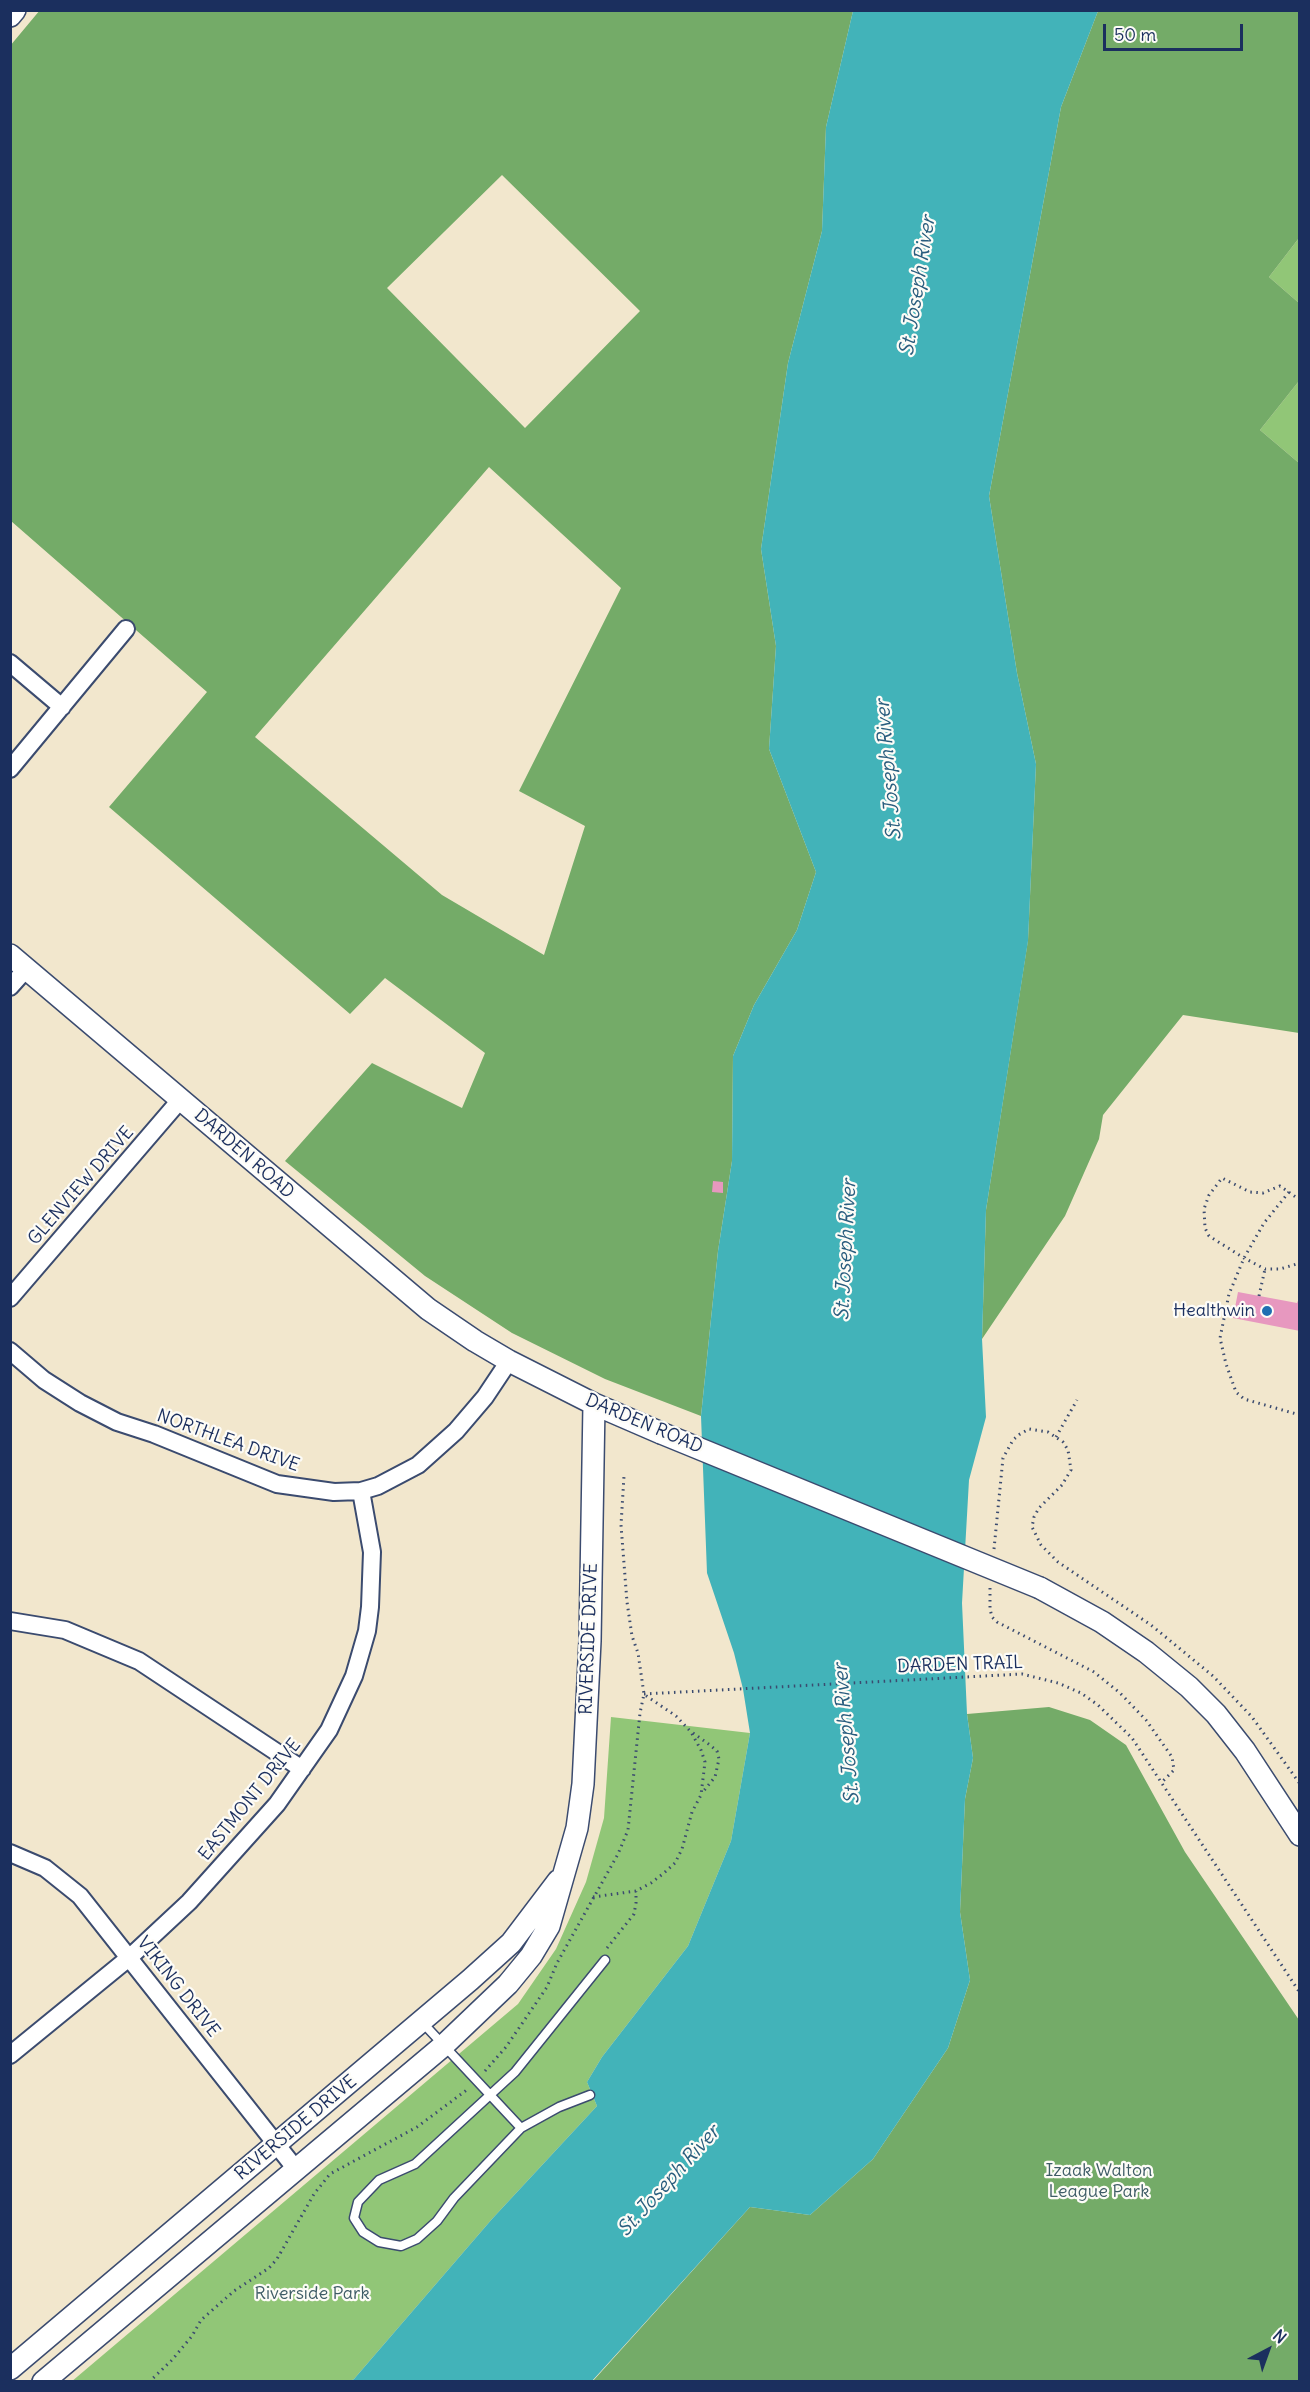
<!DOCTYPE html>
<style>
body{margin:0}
#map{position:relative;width:1310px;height:2392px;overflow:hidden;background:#f2e7cd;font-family:Delius,sans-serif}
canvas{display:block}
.frame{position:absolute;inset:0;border:12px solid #1b2f5e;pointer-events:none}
.north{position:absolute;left:1238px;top:2320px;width:60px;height:60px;-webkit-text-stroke:4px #fdfcf7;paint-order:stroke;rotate:41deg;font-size:16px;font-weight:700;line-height:24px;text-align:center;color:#1b2f5e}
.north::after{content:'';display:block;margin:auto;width:21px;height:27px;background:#1b2f5e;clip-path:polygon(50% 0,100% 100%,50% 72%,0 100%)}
.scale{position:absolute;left:1103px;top:24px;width:140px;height:27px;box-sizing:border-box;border:3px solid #1b2f5e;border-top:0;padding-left:8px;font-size:18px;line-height:21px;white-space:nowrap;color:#1b2f5e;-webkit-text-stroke:4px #fdfcf7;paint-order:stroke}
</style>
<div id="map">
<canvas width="1310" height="2392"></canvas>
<div class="frame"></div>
<div class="north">N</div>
<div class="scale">50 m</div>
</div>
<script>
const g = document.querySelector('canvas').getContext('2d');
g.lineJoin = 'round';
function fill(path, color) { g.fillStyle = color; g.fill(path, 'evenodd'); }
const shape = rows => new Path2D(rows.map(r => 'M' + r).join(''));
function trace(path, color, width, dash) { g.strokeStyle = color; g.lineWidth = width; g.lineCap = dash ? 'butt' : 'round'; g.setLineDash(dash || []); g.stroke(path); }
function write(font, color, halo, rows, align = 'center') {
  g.font = font + ' Delius,sans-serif'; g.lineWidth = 4.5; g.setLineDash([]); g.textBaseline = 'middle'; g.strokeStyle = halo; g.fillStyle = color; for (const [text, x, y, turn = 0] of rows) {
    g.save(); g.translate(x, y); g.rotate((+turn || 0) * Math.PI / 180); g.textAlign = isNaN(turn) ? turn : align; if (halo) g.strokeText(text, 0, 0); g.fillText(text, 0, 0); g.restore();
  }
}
fill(shape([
 [1299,238,1299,303,1269,277],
 [1299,381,1299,463,1260,430],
 [611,1717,750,1733,731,1841,688,1946,602,2057,587,2082,597,2106,492,2219,354,2379,349,2382,71,2382,518,2004,556,1949,586,1882,604,1818]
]), '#91c677');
fill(shape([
 [40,10,853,11,826,127,822,231,788,363,761,549,776,646,769,749,816,872,797,930,754,1005,733,1056,732,1161,718,1251,701,1416,605,1379,512,1333,425,1276,285,1161,372,1063,462,1108,485,1053,385,978,350,1014,109,807,207,692,11,521,10,46],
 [502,175,640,311,525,428,387,288],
 [489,467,621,588,519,791,585,826,544,955,442,895,255,737],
 [1098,11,1299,11,1299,238,1269,277,1299,303,1299,381,1260,430,1299,463,1299,1033,1183,1015,1103,1115,1099,1139,1065,1216,982,1339,986,1210,1028,940,1036,764,1017,673,989,496,1061,107],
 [1049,1707,1090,1720,1126,1745,1185,1852,1299,2020,1299,2381,592,2382,750,2207,810,2215,873,2159,948,2048,970,1980,960,1912,965,1799,973,1758,967,1714]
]), '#74ab68');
fill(shape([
 [853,11,1098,11,1061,107,989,496,1017,673,1036,764,1028,941,986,1210,982,1339,986,1417,969,1480,962,1603,967,1714,973,1758,965,1799,960,1912,970,1980,948,2048,873,2159,810,2215,750,2207,592,2381,349,2382,354,2379,492,2219,597,2106,587,2082,602,2057,688,1946,731,1841,750,1733,743,1689,734,1653,707,1573,701,1416,718,1251,732,1161,733,1056,754,1005,797,930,816,872,769,749,776,646,761,549,788,363,822,231,826,127]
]), '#42b3b9');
fill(shape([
 [713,1181,723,1182,723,1193,712,1192],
 [1238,1292,1297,1303,1300,1296,1300,1331,1233,1318]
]), '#e798bf');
const service = shape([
 [421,2021,521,2128],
 [590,2095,559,2107,521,2128,454,2198,437,2221,417,2239,401,2246,379,2242,363,2232,354,2218,358,2202,379,2180,415,2164,515,2072,605,1960]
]);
const minor = shape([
 [10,663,62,707],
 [10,769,126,629],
 [10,987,27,968],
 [10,1298,181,1099],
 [10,1351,44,1380,80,1403,117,1422,154,1434,277,1484,334,1492,361,1491,378,1486,418,1465,456,1431,485,1397,509,1361],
 [10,1621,65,1630,139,1661,302,1769],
 [10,1853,45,1868,80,1896,295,2168],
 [10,2055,130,1957,189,1902,277,1804,329,1730,354,1676,367,1631,370,1607,372,1552,361,1491]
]);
const tertiary = shape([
 [10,16,15,10],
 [10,955,428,1309,475,1341,509,1361,594,1404,661,1433],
 [1040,1588,1102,1622,1146,1652,1189,1687,1216,1714,1245,1751,1300,1835],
 [10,2369,470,1980,511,1943,558,1881],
 [43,2382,443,2046,508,1984,531,1956,549,1926,577,1828,583,1784,590,1641,594,1404]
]);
trace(service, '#3b4b6f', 11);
trace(minor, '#3b4b6f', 20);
trace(tertiary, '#3b4b6f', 24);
trace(shape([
 [1289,1192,1264,1223,1244,1258,1229,1294,1220,1338,1226,1364,1236,1392,1244,1399,1300,1415],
 [1300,1200,1280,1186,1263,1193,1250,1192,1222,1178,1209,1195,1204,1209,1205,1228,1209,1236,1244,1258,1265,1269,1280,1269,1300,1263],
 [1259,1296,1265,1269],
 [1056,1437,1077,1400],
 [994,1549,1003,1458,1013,1440,1020,1434,1029,1429,1048,1432,1063,1442,1068,1450,1071,1470,1062,1485,1039,1508,1034,1517,1032,1527,1041,1545,1058,1562,1151,1625,1213,1676,1252,1717,1300,1784],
 [990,1588,990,1609,992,1617,997,1622,1094,1672,1120,1693,1146,1720,1172,1757,1174,1770,1162,1782],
 [644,1694,1022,1674,1058,1683,1081,1693,1098,1705,1132,1738,1300,1993],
 [693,1733,710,1745,717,1751,719,1759,715,1777,702,1793],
 [593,1897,636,1891,651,1883,664,1873,675,1863,682,1849,692,1812,701,1795,705,1762,701,1750,691,1732,676,1716,645,1695],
 [607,1948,634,1914,636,1903,636,1891],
 [485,2071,506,2047,547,1987,557,1963,618,1854,628,1830,640,1713,644,1694,638,1653,632,1636,627,1602,621,1525,624,1476],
 [149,2382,172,2360,192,2336,201,2320,234,2291,269,2268,277,2259,314,2194,330,2174,417,2127,468,2089]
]), '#3b4b6f', 3, [1.5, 4.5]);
trace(service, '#fff', 8);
trace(minor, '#fff', 16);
trace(tertiary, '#fff', 21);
const tertiaryBridge = shape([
 [661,1433,1040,1588]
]);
trace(tertiaryBridge, '#3b4b6f', 24, []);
trace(tertiaryBridge, '#fff', 21);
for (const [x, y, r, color] of [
 [1267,1311,6,"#1f6fb2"]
]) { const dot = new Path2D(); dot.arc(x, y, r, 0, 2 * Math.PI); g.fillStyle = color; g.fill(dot); trace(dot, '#fdfcf7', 2); }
write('18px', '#1b2f5e', '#fdfcf7', [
 ["DARDEN ROAD",244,1154,41],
 ["GLENVIEW DRIVE",81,1186,-49],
 ["DARDEN ROAD",644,1424,23],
 ["NORTHLEA DRIVE",228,1441,20],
 ["RIVERSIDE DRIVE",589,1639,-88],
 ["DARDEN TRAIL",960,1665,-2],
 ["EASTMONT DRIVE",250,1800,-51],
 ["VIKING DRIVE",178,1987,52],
 ["RIVERSIDE DRIVE",296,2128,-40]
]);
write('18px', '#1b2f5e', '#fdfcf7', [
 ["Healthwin",1255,1311]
], 'right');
write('18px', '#3e5c66', '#fdfcf7', [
 ["Izaak Walton",1099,2171],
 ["League Park",1099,2192],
 ["Riverside Park",312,2294]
]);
write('italic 20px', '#295d7e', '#fdfcf7', [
 ["St. Joseph River",918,286,-81],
 ["St. Joseph River",889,770,-95],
 ["St. Joseph River",846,1250,-87],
 ["St. Joseph River",847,1734,-95],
 ["St. Joseph River",669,2181,-48]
]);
</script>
